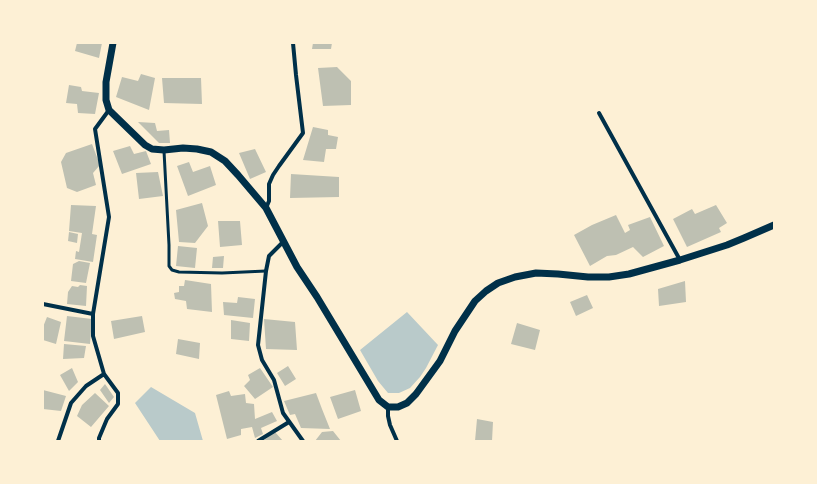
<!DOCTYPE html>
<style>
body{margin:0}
#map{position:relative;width:817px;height:484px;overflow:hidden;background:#fdf0d5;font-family:"DM Sans",sans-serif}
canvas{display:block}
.frame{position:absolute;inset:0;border:44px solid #fdf0d5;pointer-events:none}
</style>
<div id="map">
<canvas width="817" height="484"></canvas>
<div class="frame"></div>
</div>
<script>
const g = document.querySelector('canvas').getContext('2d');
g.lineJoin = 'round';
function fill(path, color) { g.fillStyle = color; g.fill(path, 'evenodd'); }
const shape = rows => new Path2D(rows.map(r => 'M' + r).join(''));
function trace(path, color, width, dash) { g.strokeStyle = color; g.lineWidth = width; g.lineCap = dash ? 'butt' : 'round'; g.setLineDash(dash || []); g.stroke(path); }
fill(shape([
 [407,312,438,345,426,368,420,377,410,388,399,393,388,393,378,381,360,350],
 [151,387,195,413,203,441,160,441,135,403]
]), '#b9caca');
fill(shape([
 [77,43,102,43,99,58,75,51],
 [313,43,332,43,331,49,312,49],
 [337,67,351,81,351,105,323,106,318,68],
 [141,74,155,78,149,110,116,97,122,77,138,81],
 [162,78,201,78,202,104,164,103],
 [69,85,81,87,82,91,99,93,95,114,78,113,77,104,66,103],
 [138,122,155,123,157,131,169,130,170,143,159,143],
 [313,127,328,130,328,135,338,137,336,149,326,149,324,162,303,160],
 [92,144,100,165,93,173,96,185,77,192,67,188,61,162,66,153],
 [130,146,134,154,146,151,151,164,122,174,113,151],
 [255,149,266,172,250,179,239,153],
 [189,162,193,172,210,166,216,185,188,196,177,166],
 [158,172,163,196,139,199,136,173],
 [291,174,339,177,339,197,290,198],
 [202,203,208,226,195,243,179,242,176,210],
 [71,205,96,206,92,234,97,235,93,262,75,259,76,251,79,252,82,233,69,231],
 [716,205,727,223,719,228,721,232,687,247,673,219,692,209,695,214],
 [616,215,625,233,630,230,628,225,650,217,664,246,643,257,633,247,616,255,607,256,590,266,574,235,592,225],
 [218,221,240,221,242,245,220,247],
 [69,232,78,234,77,243,68,241],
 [178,246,197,248,195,268,176,266],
 [224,256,223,268,212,268,213,257],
 [79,261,90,263,86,283,71,281,73,264],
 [185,280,211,284,212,312,187,309,186,301,175,299,174,293,179,292,179,286,184,286],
 [685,281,686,302,659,306,658,289],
 [80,285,87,286,86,306,67,304,68,292,72,286,78,287],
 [587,295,593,308,576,316,570,302],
 [238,297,255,299,253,318,224,315,223,302,237,303],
 [67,316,92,319,90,344,64,341],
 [142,316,145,332,114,339,111,321],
 [47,317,61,322,56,344,43,340,43,327],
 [264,319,295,322,297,350,266,349],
 [231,320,250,323,249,341,231,339],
 [517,323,540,330,535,350,511,344],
 [178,339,200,343,199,359,176,354],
 [64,344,86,346,84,358,63,359],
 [288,366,296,379,285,386,277,373],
 [72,368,78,382,69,391,60,375],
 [260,368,273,387,255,399,244,386,250,380,248,375],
 [105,384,114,397,109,403,100,390],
 [43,390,66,396,61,411,43,409],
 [355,390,361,411,338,419,330,397],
 [229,391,231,396,245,394,246,403,254,404,255,419,272,412,277,421,261,428,263,434,255,438,252,427,241,429,241,435,227,439,216,395],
 [95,393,109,406,91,427,77,416,82,405],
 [316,393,322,409,330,429,301,428,295,414,290,415,284,401],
 [477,419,493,422,492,441,475,441],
 [333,431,341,441,315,441,322,432],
 [275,432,283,441,263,441]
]), '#bec0b2');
trace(shape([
 [164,151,169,245,169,266,172,270,179,272,222,273,266,271]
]), '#003049', 3);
trace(shape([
 [599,113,680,260],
 [266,208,269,201,269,184,273,175,279,166,303,133,296,75,293,43],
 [284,241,269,256,266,271,258,345,262,360,274,380,283,413,303,441],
 [43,304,93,314],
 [388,407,388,416,390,425,397,441],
 [58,441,71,403,86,386,104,374],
 [99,441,99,438,107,419,118,404,118,393,104,374,93,336,93,314,109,217,95,129,109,110],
 [258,441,289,422]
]), '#003049', 4);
trace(shape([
 [113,43,106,82,106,100,109,110,145,145,152,149,164,150,183,148,197,149,211,152,225,161,238,175,266,208,297,267,317,297,379,400,388,407,398,407,407,403,416,394,440,361,455,331,475,301,486,291,498,283,515,277,536,273,558,274,588,277,609,277,629,274,680,260,727,245,744,238,774,225]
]), '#003049', 7);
</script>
